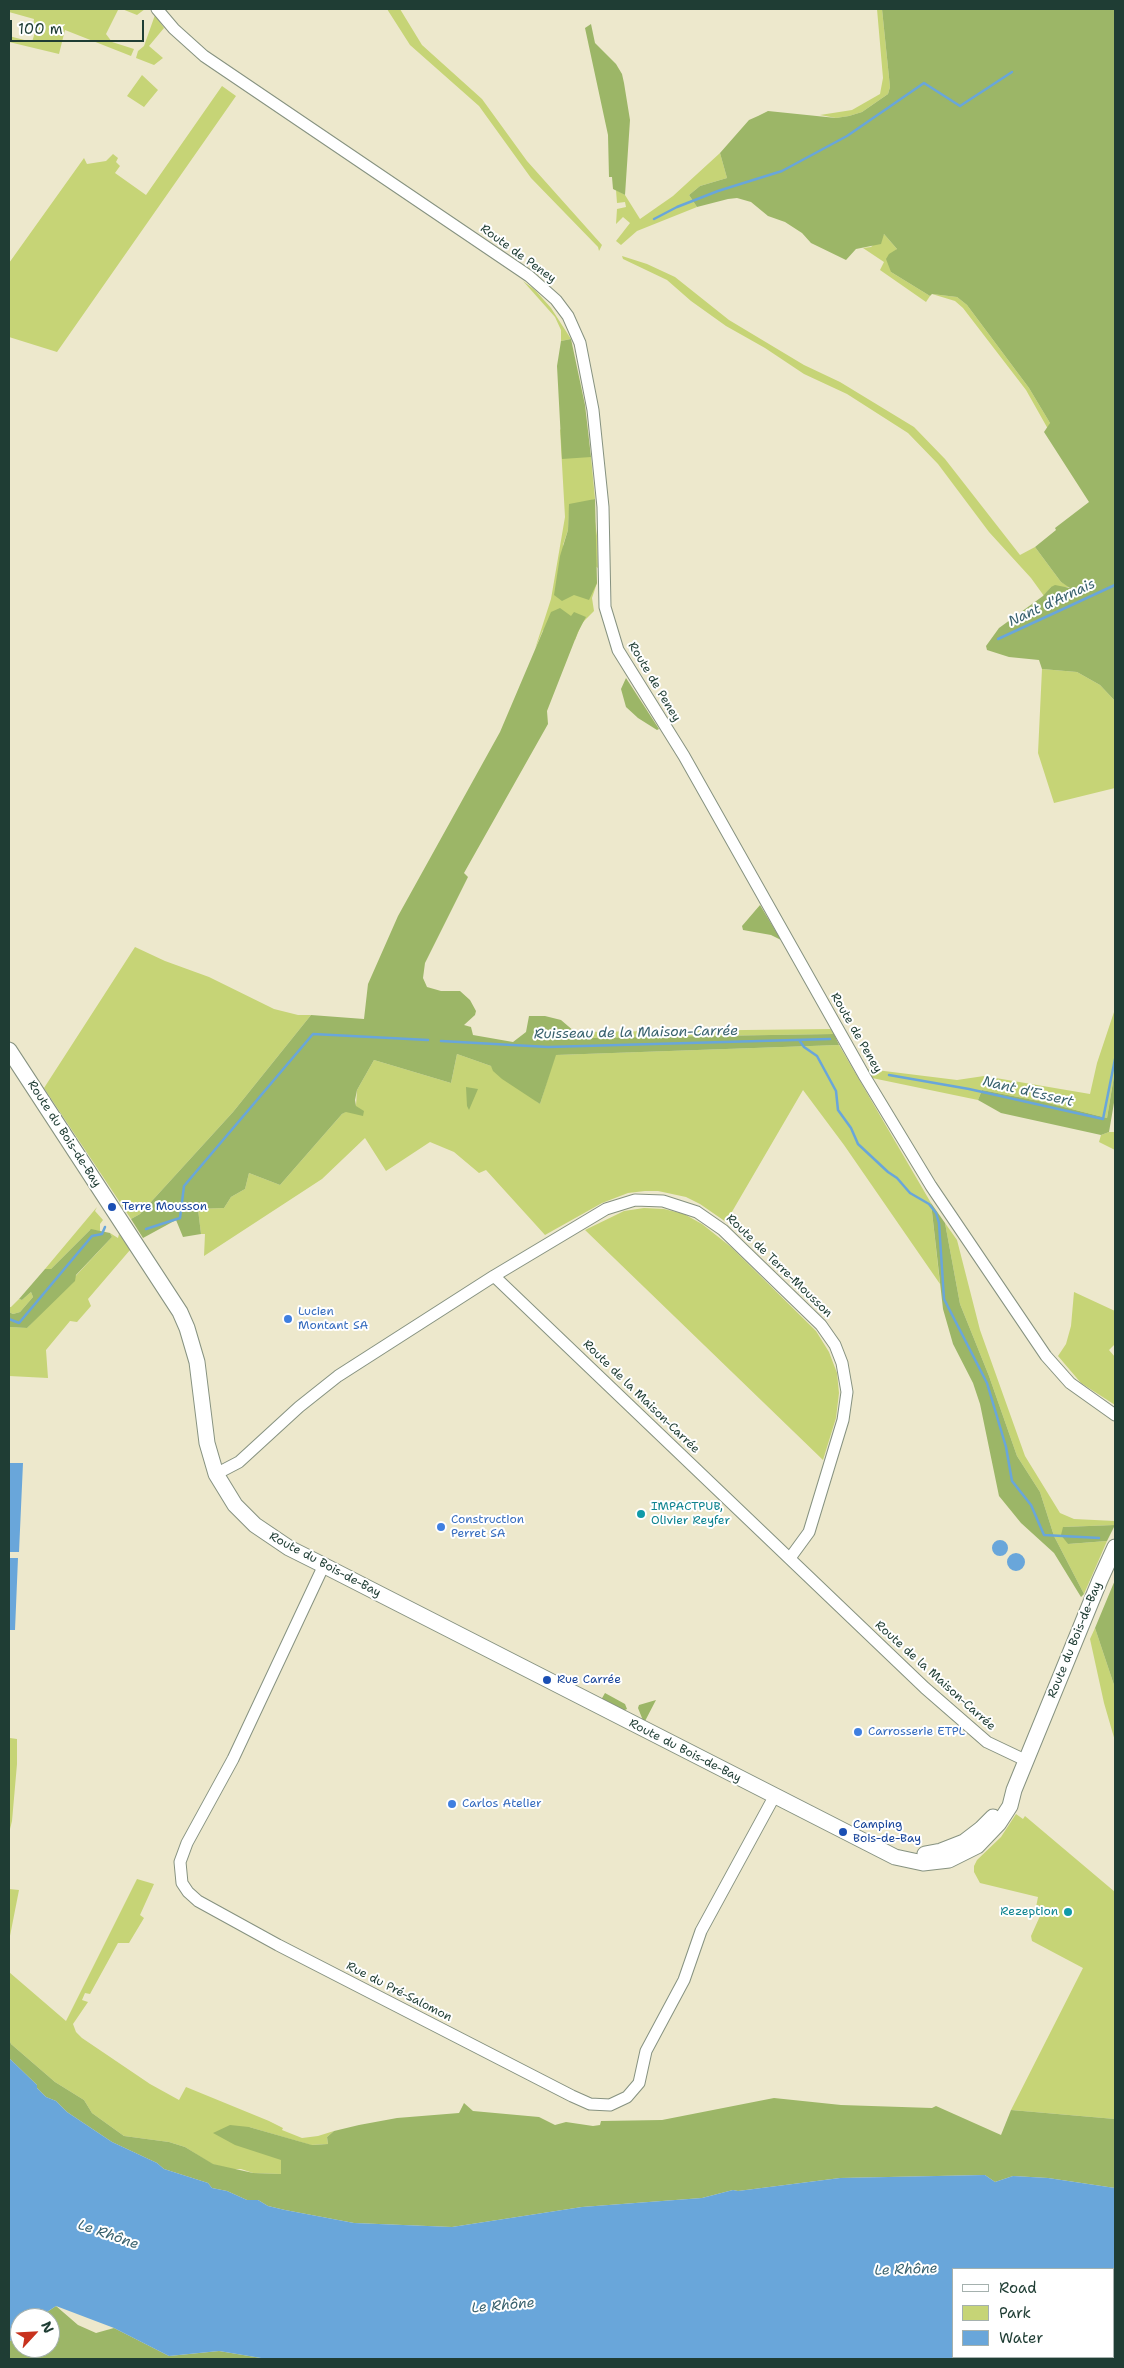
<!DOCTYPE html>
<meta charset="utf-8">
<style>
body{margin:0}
#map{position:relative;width:1124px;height:2368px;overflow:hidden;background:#ede8cc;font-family:"Shantell Sans",sans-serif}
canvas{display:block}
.frame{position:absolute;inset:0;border:10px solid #1f3d34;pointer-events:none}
.legend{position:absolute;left:952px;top:2268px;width:162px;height:90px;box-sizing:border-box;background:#fff;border:1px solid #a5b1ae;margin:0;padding:6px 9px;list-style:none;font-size:15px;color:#1f3d34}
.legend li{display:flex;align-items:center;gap:10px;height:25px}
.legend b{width:25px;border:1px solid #a5b1ae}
.north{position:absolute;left:10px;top:2308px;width:50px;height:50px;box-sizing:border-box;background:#fff;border:1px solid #a5b1ae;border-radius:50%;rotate:65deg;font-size:14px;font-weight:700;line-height:20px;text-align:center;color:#1f3d34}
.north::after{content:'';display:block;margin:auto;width:18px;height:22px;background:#c8321e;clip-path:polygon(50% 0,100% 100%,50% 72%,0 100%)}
.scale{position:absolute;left:10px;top:20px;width:134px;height:22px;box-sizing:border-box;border:2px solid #1f3d34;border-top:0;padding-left:6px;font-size:15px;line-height:18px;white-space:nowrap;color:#1f3d34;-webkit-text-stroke:4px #fff;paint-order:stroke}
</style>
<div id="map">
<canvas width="1124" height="2368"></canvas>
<div class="frame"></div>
<ul class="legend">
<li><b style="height:6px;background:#fff"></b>Road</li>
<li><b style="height:14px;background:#c6d476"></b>Park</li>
<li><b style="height:14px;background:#69a6da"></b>Water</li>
</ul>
<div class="north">N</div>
<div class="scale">100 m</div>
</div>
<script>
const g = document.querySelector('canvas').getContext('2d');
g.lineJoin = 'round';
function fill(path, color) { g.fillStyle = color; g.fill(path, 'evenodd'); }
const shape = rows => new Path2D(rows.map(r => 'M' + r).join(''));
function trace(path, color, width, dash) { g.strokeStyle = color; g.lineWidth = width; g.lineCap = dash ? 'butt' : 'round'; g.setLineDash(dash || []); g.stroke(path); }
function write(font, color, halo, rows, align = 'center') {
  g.font = font + ' "Shantell Sans",sans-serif'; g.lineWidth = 4; g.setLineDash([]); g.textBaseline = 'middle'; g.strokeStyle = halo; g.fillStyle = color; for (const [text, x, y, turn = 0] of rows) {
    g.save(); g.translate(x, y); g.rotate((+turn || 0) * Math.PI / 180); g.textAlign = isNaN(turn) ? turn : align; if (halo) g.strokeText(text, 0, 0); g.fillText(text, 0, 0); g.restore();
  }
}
fill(shape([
 [9,9,145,9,137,15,122,9,118,10,106,34,112,42,134,49,131,56,65,30,59,54,9,42,9,36,32,42,36,29,33,28,34,19,9,12],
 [387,9,400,9,422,45,482,99,527,161,602,245,599,251,598,247,531,178,479,106,410,45],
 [877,9,882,9,890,87,888,94,862,112,849,116,836,118,820,115,852,110,880,94,883,78],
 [155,15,164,28,149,46,163,58,154,65,136,58,138,51,144,46],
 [142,75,158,90,144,107,127,96],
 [222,86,236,96,57,352,9,337,9,263,84,158,87,164,106,161,113,154,118,158,116,162,120,166,115,173,146,195],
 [720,153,727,178,700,186,689,195,697,207,637,231,621,245,616,241,630,223,623,217,616,224,617,209,626,207,625,202,617,203,616,190,625,195,640,219,673,196],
 [884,234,897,249,894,253,891,272,930,296,926,302,880,270,884,262,863,248,871,247],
 [622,256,647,264,675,277,729,320,804,365,840,382,914,427,945,459,1020,555,1035,547,1061,582,1070,587,1051,587,1044,596,1031,578,989,532,938,464,908,433,847,394,804,374,765,348,726,326,691,301,667,280,623,259],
 [523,281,535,290,551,308,571,339,561,341,561,330,555,317],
 [932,294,957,297,967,305,1029,388,1050,423,1048,429,1026,390,963,308,955,301],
 [560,429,591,457,595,499,592,500,597,536,598,568,586,559,569,512,568,530,563,545,590,582,597,583,592,598,594,611,582,623,575,640,543,630,535,649,551,599,565,517],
 [1042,669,1077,672,1100,685,1115,701,1115,788,1054,803,1038,753],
 [135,947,165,961,209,977,274,1009,298,1015,311,1015,233,1112,140,1214,131,1219,44,1088],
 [1115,1009,1115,1070,1107,1118,1044,1102,982,1090,978,1100,872,1078,868,1069,957,1080,984,1076,1090,1094,1097,1063],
 [831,1029,834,1034,582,1038,575,1032],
 [839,1045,931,1203,940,1284,844,1145,803,1090,726,1222,700,1204,686,1197,658,1191,645,1191,628,1193,602,1203,545,1235,486,1170,479,1173,454,1152,430,1142,386,1171,365,1138,322,1179,204,1256,205,1234,201,1234,198,1209,224,1208,231,1197,245,1189,249,1173,280,1185,342,1114,356,1106,357,1090,374,1060,451,1083,457,1054,491,1066,540,1104,555,1055],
 [1109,1132,1115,1132,1115,1150,1099,1142,1101,1135],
 [97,1207,95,1211,103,1220,100,1224,100,1231,90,1230,51,1269,45,1269],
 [644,1208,664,1209,684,1214,702,1224,731,1247,816,1331,829,1352,837,1373,839,1393,836,1418,823,1460,585,1230,624,1211],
 [945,1223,957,1240,980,1330,1025,1456,1060,1513,1074,1519,1115,1521,1115,1525,1063,1527,1068,1544,1107,1541,1084,1594,1054,1536,1040,1492,1017,1456,989,1376,960,1304],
 [110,1233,118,1238,119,1234,130,1250,88,1299,91,1306,77,1322,70,1321,46,1350,48,1378,9,1376,9,1327,27,1328,112,1237],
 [31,1292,33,1297,20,1312,13,1314,9,1312,9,1307,11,1307,19,1299,22,1300],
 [1074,1292,1115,1311,1115,1344,1109,1350,1115,1357,1115,1405,1081,1383,1058,1356,1066,1344,1071,1326],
 [1095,1628,1115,1688,1115,1741,1104,1703,1090,1639],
 [10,1738,17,1739,17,1764,12,1821,9,1833],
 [1016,1814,1023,1819,1025,1816,1115,1892,1115,2119,1011,2110,1083,1968,1032,1941,1031,1936,1040,1916,1036,1907,1038,1897,980,1883,974,1872,974,1866,977,1860,1001,1837],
 [137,1879,154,1884,140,1915,144,1918,129,1943,118,1943,90,1994,85,1993,82,2000,88,2002,73,2024,76,2032,82,2038,150,2084,179,2100,186,2087,269,2121,283,2128,282,2130,302,2138,318,2136,334,2131,327,2137,328,2144,311,2145,249,2127,296,2157,281,2174,253,2173,241,2169,230,2169,212,2164,185,2147,169,2142,124,2136,92,2113,84,2100,55,2082,11,2044,9,2039,9,1972,66,2021],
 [9,1889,19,1890,9,1941]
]), '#c6d476');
fill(shape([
 [882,9,1115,9,1115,701,1100,685,1077,672,1042,669,1039,660,1009,657,987,650,986,646,999,628,1043,596,1051,587,1055,585,1070,588,1061,582,1035,547,1056,530,1055,528,1089,502,1044,432,1050,423,1029,388,967,305,957,297,932,294,930,296,891,272,886,259,889,254,897,249,884,234,881,244,856,249,846,260,811,243,802,233,785,222,768,216,751,202,737,198,728,199,697,207,689,195,700,186,727,178,720,153,749,120,758,116,768,111,836,118,849,116,862,112,888,94,890,87],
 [591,24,595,43,616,64,622,74,624,83,630,120,625,195,613,189,612,177,609,177,608,135,585,28],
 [571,339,585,405,591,457,562,459,557,366,561,341],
 [595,499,597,583,589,600,574,595,562,601,554,595,560,556,568,530,569,504],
 [560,608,571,616,574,612,586,617,578,632,547,711,548,724,464,873,468,877,425,963,423,978,427,987,441,991,460,991,470,1000,476,1011,475,1015,464,1025,471,1027,473,1035,513,1042,526,1032,529,1016,545,1016,561,1020,582,1038,834,1034,839,1045,556,1055,540,1104,502,1079,493,1071,491,1066,457,1054,451,1083,374,1060,357,1090,355,1100,356,1106,364,1111,363,1116,346,1112,342,1114,280,1185,249,1173,245,1189,231,1197,224,1208,198,1209,201,1234,183,1237,176,1220,143,1238,131,1219,140,1214,233,1112,311,1015,364,1019,368,984,398,916,500,732,551,612],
 [626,678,659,729,657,730,638,718,626,707,621,689],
 [760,905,781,940,771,935,743,930,742,926],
 [1115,1070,1115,1097,1109,1132,1101,1135,1001,1113,978,1100,982,1090,1044,1102,1107,1118],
 [466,1087,478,1089,469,1110,467,1106],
 [931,1203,945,1223,960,1304,989,1376,1017,1456,1040,1492,1054,1536,1084,1594,1081,1597,1054,1553,1021,1523,999,1496,980,1404,973,1383,953,1344,943,1309],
 [91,1229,110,1233,112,1237,76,1275,75,1281,27,1328,9,1327,9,1312,13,1314,20,1312,33,1297,31,1292,22,1300,19,1299,45,1269,51,1269],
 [1115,1525,1107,1541,1068,1544,1061,1535,1063,1527],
 [1115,1580,1115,1688,1095,1628],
 [605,1693,625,1704,627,1709,623,1711,601,1700],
 [656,1700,644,1723,638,1708,639,1705],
 [9,2039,11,2044,55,2082,84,2100,92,2113,124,2136,169,2142,185,2147,213,2164,253,2173,281,2174,281,2160,235,2145,213,2133,230,2125,249,2127,312,2145,328,2144,327,2137,334,2131,359,2125,397,2118,459,2113,464,2103,473,2111,539,2117,555,2125,566,2122,593,2126,600,2125,601,2121,662,2120,774,2098,841,2105,932,2108,936,2106,1001,2135,1011,2110,1115,2119,1115,2188,1048,2178,1013,2176,995,2182,985,2175,840,2178,738,2191,733,2190,702,2198,582,2207,452,2227,354,2223,285,2210,268,2206,258,2200,247,2200,227,2191,212,2188,208,2183,164,2169,157,2163,112,2142,67,2112,56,2101,46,2097,37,2088,37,2085,9,2058],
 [56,2306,78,2325,96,2333,114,2328,169,2356,219,2351,267,2359,9,2359,9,2342,20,2332,20,2348,50,2348,50,2318,38,2318]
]), '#9cb667');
fill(shape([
 [9,1463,23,1463,19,1552,9,1552],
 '992 1548a8 8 0 1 1 16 0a8 8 0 1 1-16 0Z',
 '1007 1562a9 9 0 1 1 18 0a9 9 0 1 1-18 0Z',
 [9,1558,18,1558,15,1630,9,1630],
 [9,2058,37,2085,37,2088,46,2097,56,2101,67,2112,112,2142,157,2163,164,2169,208,2183,212,2188,227,2191,247,2200,258,2200,268,2206,285,2210,354,2223,452,2227,582,2207,702,2198,733,2190,738,2191,840,2178,985,2175,995,2182,1013,2176,1048,2178,1115,2188,1115,2359,267,2359,219,2351,169,2356,114,2328,56,2306,38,2318,20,2318,20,2332,9,2342],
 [1113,2269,1113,2357,953,2357,953,2269]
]), '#69a6da');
trace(shape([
 [654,219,677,207,718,191,782,171,847,136,924,83,960,106,1012,72],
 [998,639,1115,585],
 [799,1040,804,1047,817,1056,836,1091,838,1110,851,1128,858,1144,888,1172,897,1178,910,1193,929,1204,936,1213,939,1223,944,1299,987,1383,1006,1447,1012,1481,1031,1505,1044,1535,1099,1538],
 [441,1041,548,1047,830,1039],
 [889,1075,969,1089,1103,1119,1115,1059],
 [146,1229,180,1218,184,1186,313,1034,428,1040],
 [9,1319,19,1323,92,1236,102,1234,105,1227]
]), '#69a6da', 2.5);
const minor = shape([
 [157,9,174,29,204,56,529,276,556,300,568,316,580,343,593,410,603,507,605,607,618,650,684,756,865,1077,931,1186,1046,1356,1070,1383,1115,1415],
 [494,1276,925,1688,987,1742,1027,1761],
 [216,1474,239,1462,299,1407,338,1376,494,1276,606,1209,635,1200,663,1201,697,1212,723,1230,821,1325,835,1345,842,1363,847,1392,843,1420,809,1532,790,1558],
 [324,1565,233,1759,187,1843,180,1862,182,1883,188,1892,198,1901,278,1945,572,2096,590,2104,610,2105,627,2097,639,2083,646,2051,684,1980,701,1931,774,1797]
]);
const secondary = shape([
 [9,1050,180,1312,187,1328,197,1362,207,1443,216,1474,235,1505,255,1525,289,1548,317,1562,895,1857,923,1863,949,1860,977,1846,999,1823,1010,1806,1014,1790,1100,1580,1115,1547],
 [925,1854,941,1851,964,1842,981,1829,993,1817]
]);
trace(minor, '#869280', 13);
trace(secondary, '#869280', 17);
trace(minor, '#fff', 11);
trace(secondary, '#fff', 15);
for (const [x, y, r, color] of [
 [112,1207,5,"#1a4fb4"],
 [288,1319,5,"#3f7fe0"],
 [641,1514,5,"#0f9aa8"],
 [441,1527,5,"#3f7fe0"],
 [547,1680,5,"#1a4fb4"],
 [858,1732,5,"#3f7fe0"],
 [452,1804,5,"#3f7fe0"],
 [843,1832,5,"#1a4fb4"],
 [1068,1912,5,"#0f9aa8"]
]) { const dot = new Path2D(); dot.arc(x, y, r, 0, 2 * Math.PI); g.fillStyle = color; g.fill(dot); trace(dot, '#fff', 2); }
write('12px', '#1f3d34', '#fff', [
 ["Route de Peney",518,254,36],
 ["Route de Peney",654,682,59],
 ["Route de Peney",856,1033,60],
 ["Route du Bois-de-Bay",64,1134,57],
 ["Route de Terre-Mousson",779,1266,44],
 ["Route de la Maison-Carrée",641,1397,44],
 ["Route du Bois-de-Bay",325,1565,28],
 ["Route du Bois-de-Bay",1075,1640,-68],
 ["Route de la Maison-Carrée",935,1676,42],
 ["Route du Bois-de-Bay",685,1751,27],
 ["Rue du Pré-Salomon",399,1992,27]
]);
write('12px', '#164399', '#fff', [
 ["Terre Mousson",122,1207],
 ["Rue Carrée",557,1680],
 ["Camping",853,1825],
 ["Bois-de-Bay",853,1839]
], 'left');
write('12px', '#366cbe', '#fff', [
 ["Lucien",298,1312],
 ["Montant SA",298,1326],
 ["Construction",451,1520],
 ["Perret SA",451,1534],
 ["Carrosserie ETPL",868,1732],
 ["Carlos Atelier",462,1804]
], 'left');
write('12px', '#0d838f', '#fff', [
 ["IMPACTPUB,",651,1507],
 ["Olivier Reyfer",651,1521],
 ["Rezeption",1058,1912,"right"]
], 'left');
write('italic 14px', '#39626e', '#fff', [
 ["Nant d'Arnais",1052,603,-25],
 ["Ruisseau de la Maison-Carrée",636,1033,-1],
 ["Nant d'Essert",1028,1092,13],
 ["Le Rhône",108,2235,19],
 ["Le Rhône",906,2270,-2],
 ["Le Rhône",503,2306,-5]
]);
</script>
